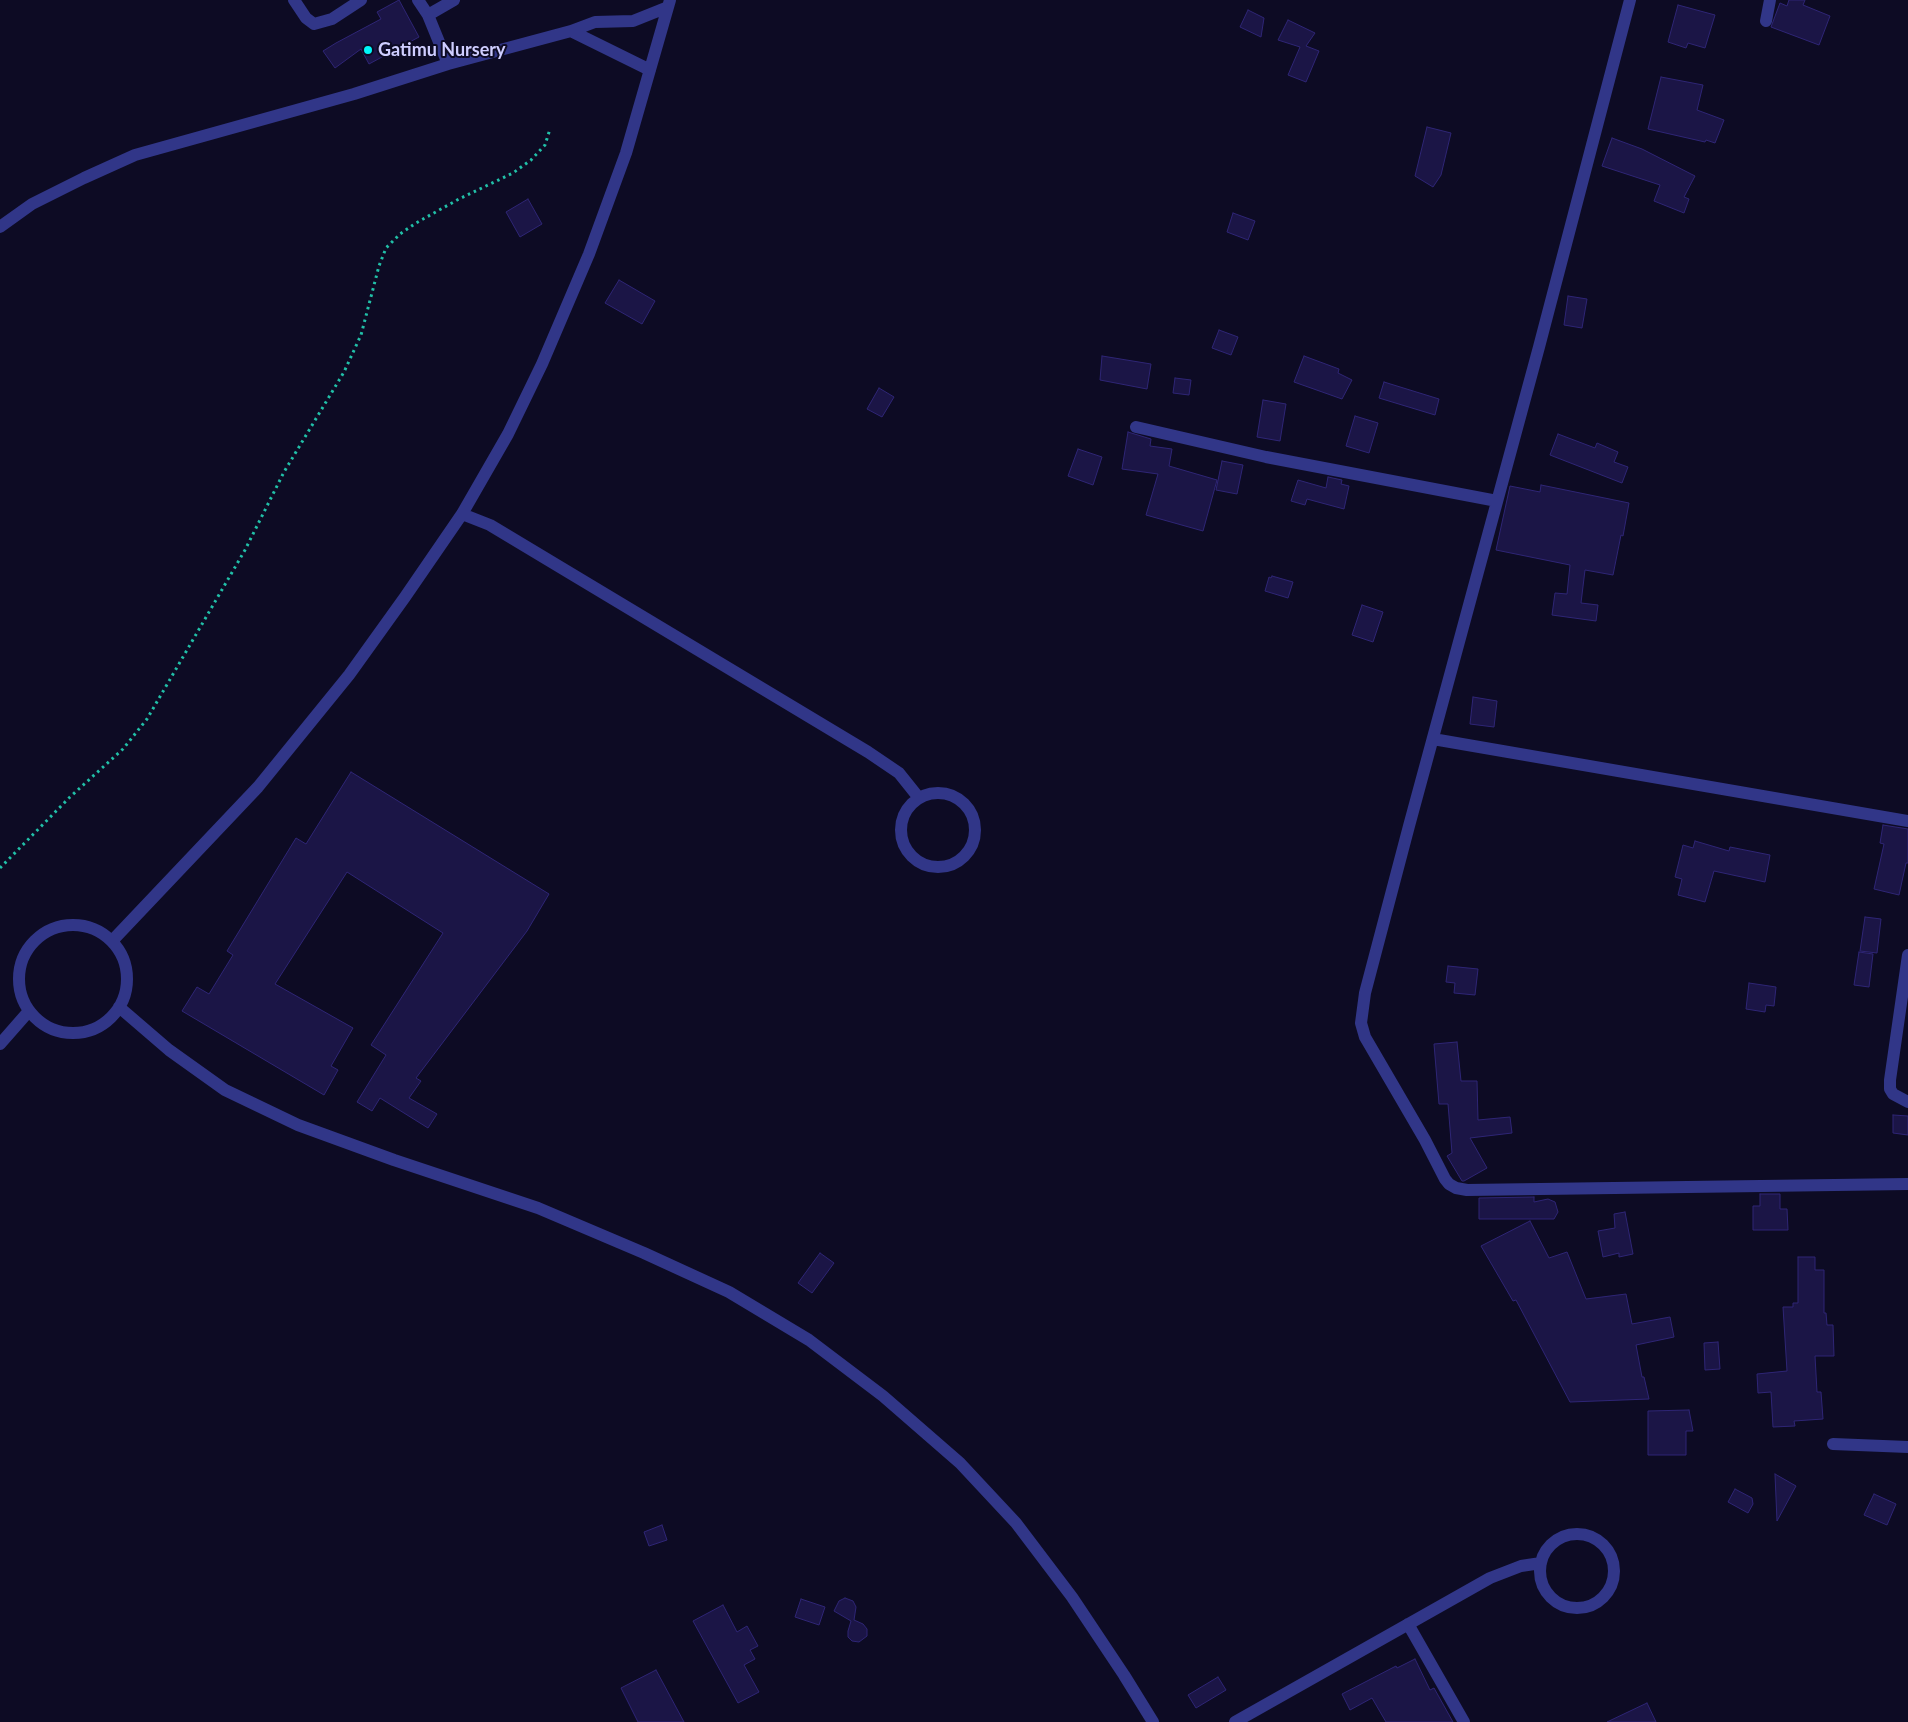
<!DOCTYPE html>
<style>
body{margin:0}
canvas{display:block;background:#0d0b24}
</style>
<canvas width="1908" height="1722"></canvas>
<script>
const g = document.querySelector('canvas').getContext('2d');
g.lineJoin = 'round';
function fill(path, color) { g.fillStyle = color; g.fill(path, 'evenodd'); }
const shape = rows => new Path2D(rows.map(r => 'M' + r).join(''));
function trace(path, color, width, dash) { g.strokeStyle = color; g.lineWidth = width; g.lineCap = dash ? 'butt' : 'round'; g.setLineDash(dash || []); g.stroke(path); }
function write(font, color, halo, rows, align = 'center') {
  g.font = font + ' Lato,sans-serif'; g.lineWidth = 4; g.setLineDash([]); g.textBaseline = 'middle'; g.strokeStyle = halo; g.fillStyle = color; for (const [text, x, y, turn = 0] of rows) {
    g.save(); g.translate(x, y); g.rotate((+turn || 0) * Math.PI / 180); g.textAlign = isNaN(turn) ? turn : align; if (halo) g.strokeText(text, 0, 0); g.fillText(text, 0, 0); g.restore();
  }
}
const building = shape([
 [399,0,419,37,369,64,361,49,335,68,323,51,336,43,381,19,377,12,399,0],
 [1789,0,1805,0,1803,5,1830,16,1819,45,1771,27,1780,3,1787,6,1789,0],
 [1678,5,1715,15,1705,48,1688,43,1686,48,1668,42,1678,5],
 [1248,10,1264,18,1261,37,1240,27,1248,10],
 [1288,20,1315,33,1306,46,1319,51,1306,82,1288,75,1300,47,1278,40,1288,20],
 [1661,77,1703,85,1697,110,1724,120,1715,143,1706,140,1705,142,1648,129,1661,77],
 [1427,127,1451,133,1441,175,1433,187,1415,176,1427,127],
 [1612,138,1642,149,1695,176,1684,197,1689,199,1684,213,1654,201,1660,185,1602,166,1612,138],
 [528,199,542,224,520,237,506,212,528,199],
 [1233,213,1255,221,1248,240,1227,232,1233,213],
 [619,280,655,301,642,324,605,303,619,280],
 [1568,296,1587,299,1582,328,1564,325,1568,296],
 [1219,330,1238,337,1231,355,1212,348,1219,330],
 [1102,356,1151,364,1147,389,1100,380,1102,356],
 [1304,356,1339,369,1338,373,1352,380,1342,399,1294,382,1304,356],
 [1175,378,1191,380,1189,395,1173,393,1175,378],
 [1384,382,1439,399,1435,415,1379,398,1384,382],
 [879,388,894,397,882,417,867,409,879,388],
 [1263,400,1286,404,1280,441,1257,437,1263,400],
 [1355,416,1378,423,1369,453,1346,446,1355,416],
 [1128,432,1151,439,1150,446,1172,449,1169,466,1217,480,1203,531,1146,515,1158,474,1122,469,1128,432],
 [1558,434,1595,448,1597,443,1618,452,1614,462,1628,467,1622,483,1550,455,1558,434],
 [1078,449,1102,457,1093,485,1068,476,1078,449],
 [1222,461,1243,465,1237,494,1216,490,1222,461],
 [1328,477,1342,480,1341,484,1349,486,1344,509,1307,499,1305,505,1291,501,1298,480,1326,488,1328,477],
 [1541,485,1629,503,1623,536,1621,535,1613,575,1585,570,1581,603,1598,605,1596,621,1552,615,1555,593,1567,594,1570,565,1496,550,1510,486,1540,492,1541,485],
 [1272,576,1293,582,1288,598,1265,591,1269,577,1271,578,1272,576],
 [1362,605,1383,612,1373,642,1352,635,1362,605],
 [1473,697,1497,701,1494,727,1470,724,1473,697],
 [351,772,549,894,527,931,416,1078,421,1081,409,1098,437,1114,428,1128,380,1098,372,1111,357,1102,386,1055,371,1045,443,933,347,872,275,984,353,1028,331,1066,338,1070,324,1095,182,1011,197,987,209,994,233,955,227,951,296,838,306,844,351,772],
 [1883,825,1908,829,1908,863,1906,863,1899,895,1874,889,1884,844,1880,843,1883,825],
 [1695,841,1729,851,1730,847,1770,855,1765,882,1714,871,1705,902,1678,895,1682,879,1675,877,1683,845,1693,848,1695,841],
 [1865,917,1881,919,1877,953,1860,951,1865,917],
 [1859,952,1873,954,1869,987,1854,985,1859,952],
 [1448,966,1478,969,1475,995,1454,993,1455,983,1446,982,1448,966],
 [1749,983,1776,987,1774,1006,1766,1005,1765,1012,1746,1009,1749,983],
 [1457,1042,1461,1081,1477,1081,1478,1120,1510,1117,1512,1133,1470,1138,1487,1168,1464,1181,1462,1181,1447,1156,1452,1153,1448,1104,1439,1104,1434,1044,1457,1042],
 [1893,1115,1908,1116,1908,1135,1893,1133,1893,1115],
 [1760,1194,1780,1194,1780,1209,1787,1209,1788,1230,1753,1230,1753,1206,1760,1206,1760,1194],
 [1534,1197,1534,1202,1548,1199,1555,1202,1558,1212,1554,1219,1479,1219,1479,1198,1534,1197],
 [1625,1212,1633,1254,1619,1257,1619,1253,1603,1257,1598,1231,1615,1228,1614,1214,1625,1212],
 [1530,1221,1549,1258,1567,1252,1586,1299,1626,1294,1632,1324,1670,1317,1674,1337,1636,1345,1642,1377,1644,1377,1649,1399,1570,1402,1516,1300,1513,1301,1481,1246,1530,1221],
 [820,1253,834,1263,812,1293,798,1283,820,1253],
 [1798,1257,1815,1257,1815,1270,1824,1270,1824,1313,1826,1313,1827,1325,1833,1325,1834,1356,1815,1356,1817,1392,1821,1392,1823,1419,1794,1421,1795,1426,1773,1427,1771,1392,1758,1393,1757,1374,1787,1371,1783,1307,1793,1307,1793,1303,1798,1303,1798,1257],
 [1718,1342,1720,1369,1705,1370,1704,1343,1718,1342],
 [1689,1410,1693,1431,1686,1431,1686,1455,1648,1455,1648,1411,1689,1410],
 [1775,1474,1796,1486,1777,1521,1775,1474],
 [1735,1489,1752,1498,1753,1504,1748,1513,1728,1502,1735,1489],
 [1874,1494,1896,1504,1887,1525,1864,1515,1874,1494],
 [662,1525,667,1540,649,1546,644,1532,662,1525],
 [845,1598,853,1601,856,1607,854,1620,863,1624,867,1629,867,1636,859,1642,852,1641,848,1637,848,1631,851,1621,834,1611,839,1601,845,1598],
 [801,1599,825,1607,819,1625,795,1617,801,1599],
 [723,1605,737,1632,747,1626,758,1646,750,1650,755,1659,744,1665,759,1692,738,1703,693,1621,723,1605],
 [1415,1659,1430,1690,1434,1688,1453,1722,1386,1722,1372,1698,1350,1710,1342,1694,1396,1666,1397,1668,1415,1659],
 [656,1670,684,1722,638,1722,621,1688,656,1670],
 [1218,1677,1226,1690,1196,1708,1188,1695,1218,1677],
 [1647,1703,1656,1722,1607,1722,1647,1703]
]);
fill(building, '#1b1546');
trace(building, '#2e2575', 1);
trace(shape([
 [0,868,70,797,123,749,147,719,245,550,284,472,344,372,361,335,379,266,386,248,400,234,416,223,459,199,513,173,531,160,545,145,550,129]
]), '#21c0a8', 3, [2.5, 4]);
trace(shape([
 [294,0,306,18,314,24,332,19,361,0],
 [418,0,428,15,448,64],
 [1630,0,1539,347,1409,826,1365,993,1361,1023,1365,1037,1425,1140,1445,1179,1449,1184,1456,1188,1467,1190,1908,1184],
 [428,15,454,0],
 [1766,21,1770,0],
 [571,31,650,70],
 [0,227,32,204,84,178,135,155,354,94,448,64,571,31,595,22,633,21,668,7],
 [1136,427,1266,457,1497,501],
 [462,514,490,525,868,752,899,773,919,798],
 [1433,739,1908,821],
 '901 830a37 37 0 1 1 74 0a37 37 0 1 1-74 0Z',
 '19 979a54 54 0 1 1 108 0a54 54 0 1 1-108 0Z',
 [112,941,258,787,349,675,405,597,462,514,508,434,542,364,589,254,626,153,670,0],
 [1908,955,1890,1080,1890,1089,1893,1094,1908,1102],
 [119,1007,169,1050,225,1090,298,1125,394,1160,538,1208,644,1253,729,1292,809,1340,883,1396,960,1463,1016,1523,1072,1597,1124,1675,1153,1722],
 [0,1044,29,1011],
 [1833,1444,1908,1447],
 '1540 1571a37 37 0 1 1 74 0a37 37 0 1 1-74 0Z',
 [1408,1624,1464,1722],
 [1235,1722,1490,1578,1521,1566,1541,1563]
]), '#313688', 12);
for (const [x, y, r, color] of [
 [368,50,5,"#00f6f9"]
]) { const dot = new Path2D(); dot.arc(x, y, r, 0, 2 * Math.PI); g.fillStyle = color; g.fill(dot); trace(dot, '#0d0b24', 2); }
write('bold 18px', '#cfceff', '#0d0b24', [
 ["Gatimu Nursery",378,50]
], 'left');
</script>
